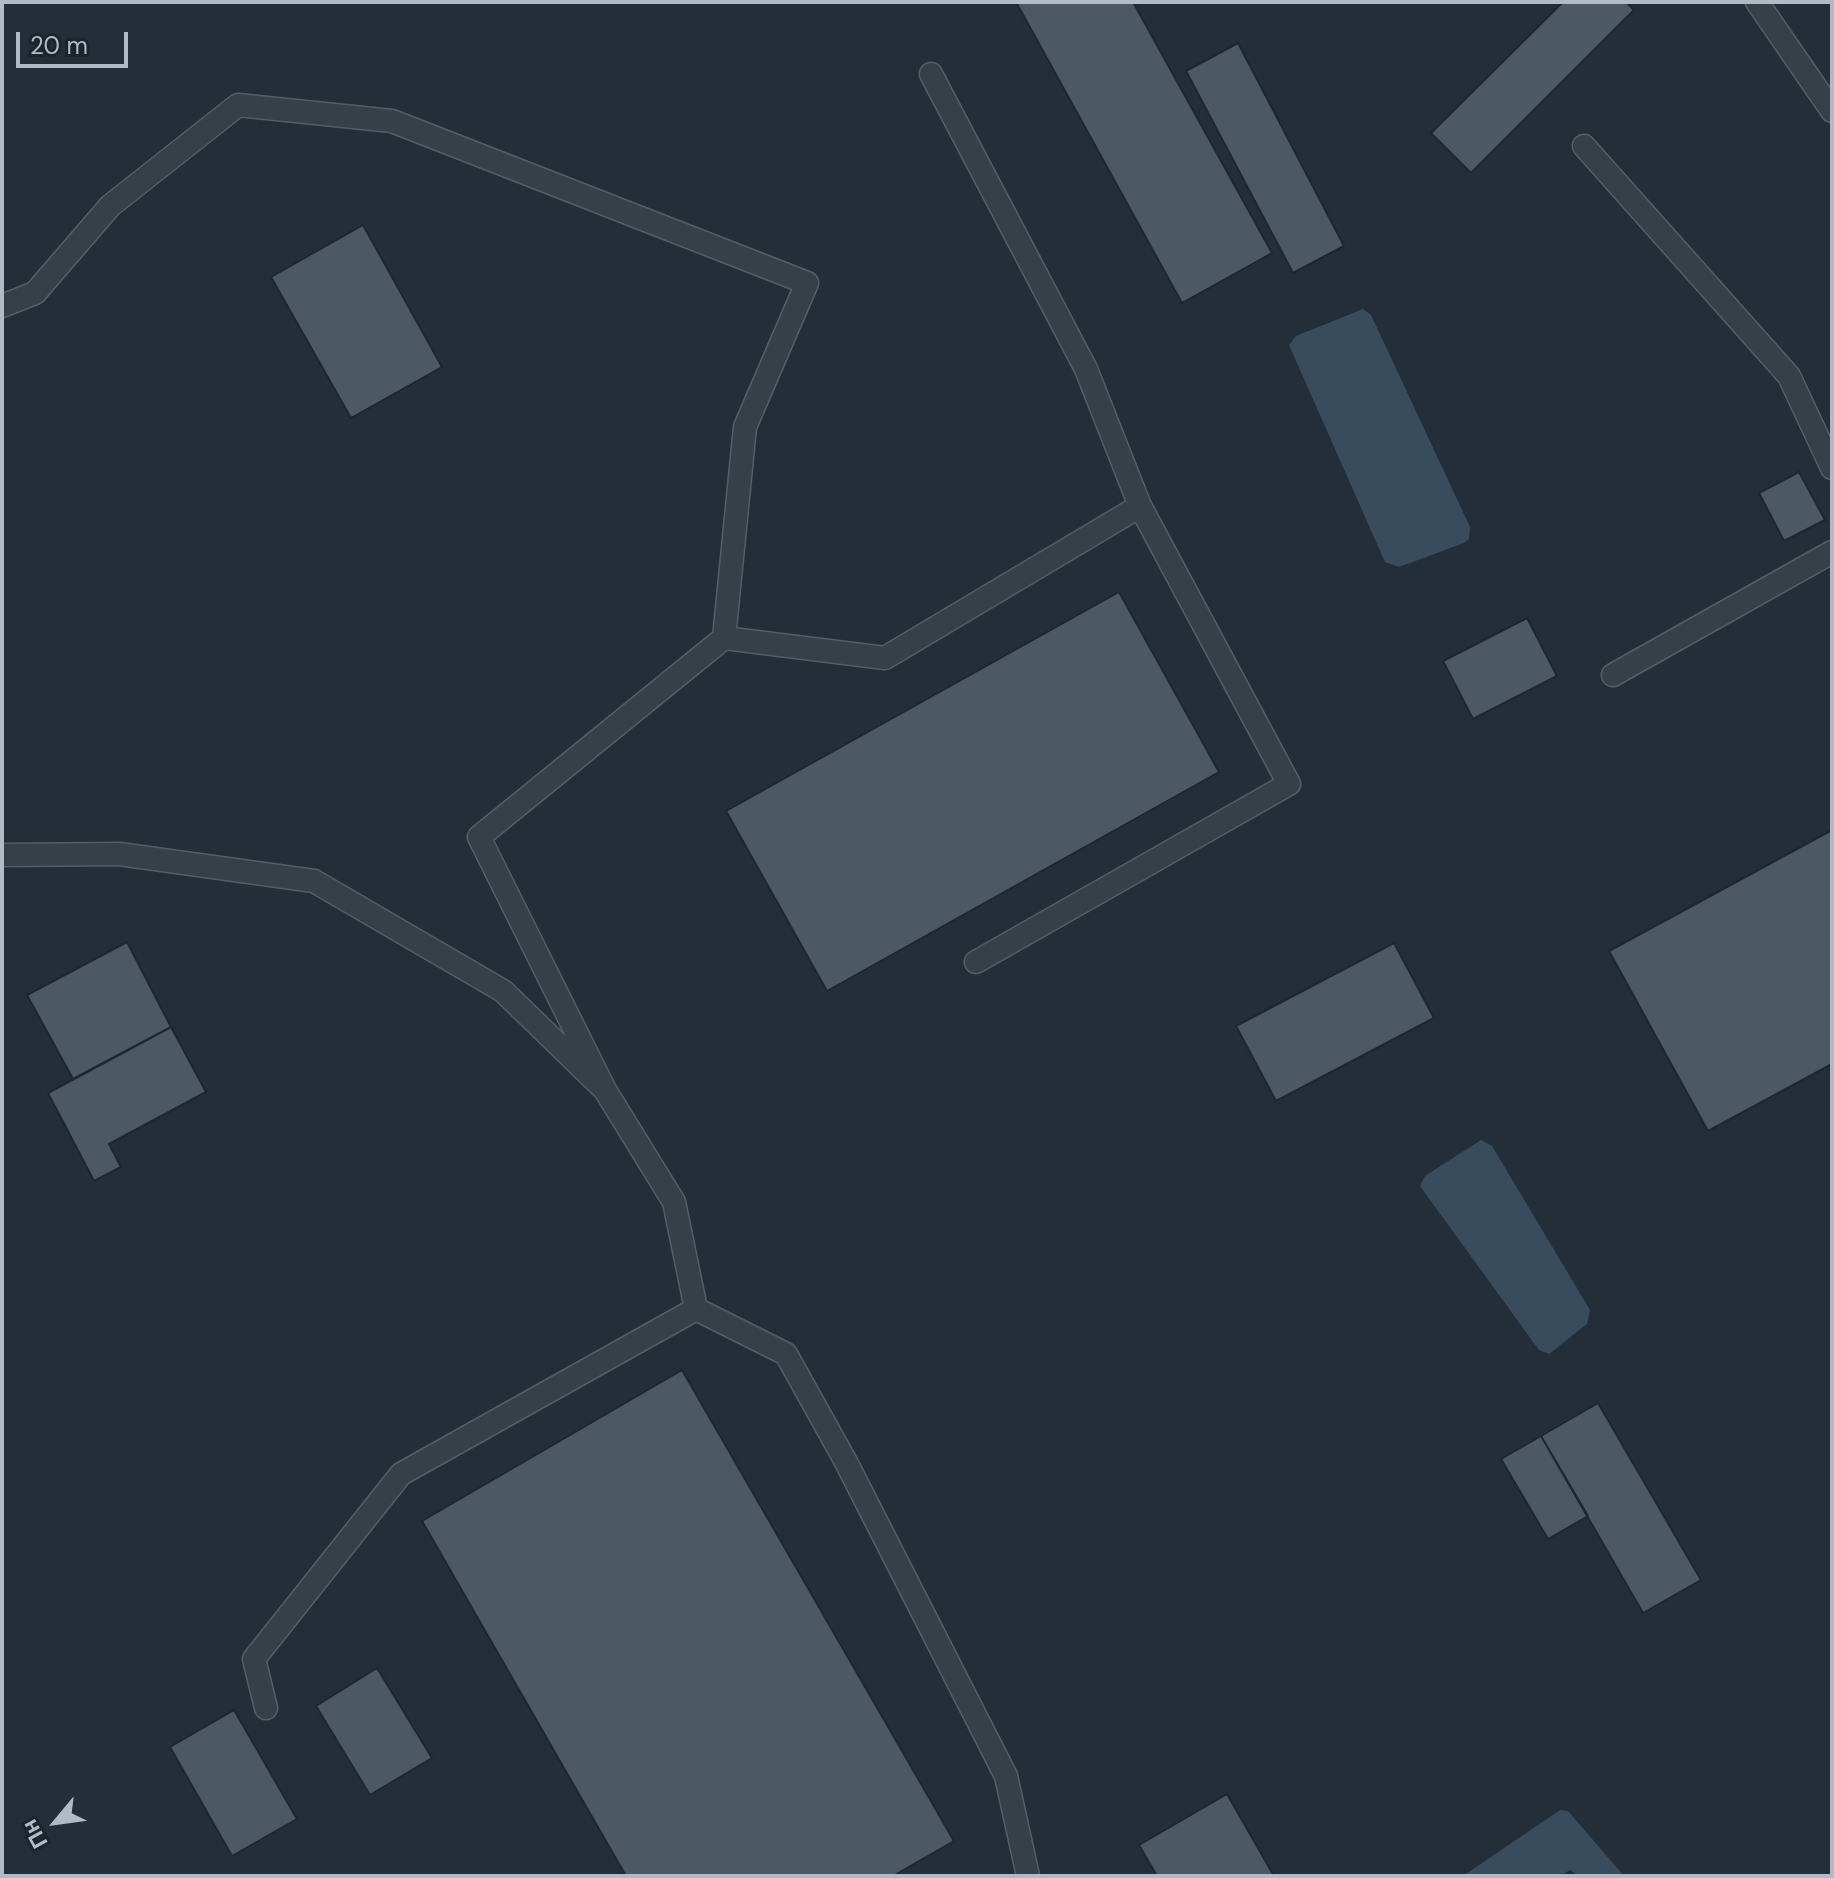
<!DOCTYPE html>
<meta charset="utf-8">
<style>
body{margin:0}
#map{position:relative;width:1834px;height:1878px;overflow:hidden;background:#242e38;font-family:"DM Sans",sans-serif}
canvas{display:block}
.frame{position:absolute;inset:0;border:4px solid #b2bbc5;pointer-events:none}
.north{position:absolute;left:16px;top:1782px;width:80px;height:80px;-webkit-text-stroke:6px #1c252e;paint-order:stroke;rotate:241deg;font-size:22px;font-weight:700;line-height:32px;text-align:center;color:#b2bbc5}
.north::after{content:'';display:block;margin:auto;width:28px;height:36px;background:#b2bbc5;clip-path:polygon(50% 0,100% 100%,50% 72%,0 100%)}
.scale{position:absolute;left:16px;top:32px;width:112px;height:36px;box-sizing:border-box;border:4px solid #b2bbc5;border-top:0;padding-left:10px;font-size:24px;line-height:28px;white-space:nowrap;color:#b2bbc5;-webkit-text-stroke:6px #1c252e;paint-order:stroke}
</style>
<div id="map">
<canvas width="1834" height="1878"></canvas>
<div class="frame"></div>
<div class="north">Пн</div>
<div class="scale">20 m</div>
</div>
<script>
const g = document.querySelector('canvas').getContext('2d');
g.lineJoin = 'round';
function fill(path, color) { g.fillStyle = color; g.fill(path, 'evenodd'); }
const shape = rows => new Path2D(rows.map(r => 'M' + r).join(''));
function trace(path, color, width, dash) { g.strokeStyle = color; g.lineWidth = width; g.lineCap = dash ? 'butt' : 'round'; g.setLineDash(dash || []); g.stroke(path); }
fill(shape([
 [1363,309,1371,315,1470,527,1469,539,1464,543,1399,567,1385,562,1289,345,1296,336],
 [1481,1140,1492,1146,1590,1310,1587,1324,1549,1354,1539,1350,1420,1186,1425,1176],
 [1560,1810,1568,1811,1624,1876,1579,1876,1570,1870,1560,1876,1463,1876]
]), '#394c5e');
const building = shape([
 [1016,2,1133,2,1272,253,1182,303,1016,2],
 [1563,2,1626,2,1634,10,1471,173,1431,133,1563,2],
 [1238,43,1344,246,1293,273,1186,71,1238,43],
 [363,225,442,367,351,418,271,277,363,225],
 [1799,472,1825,520,1784,541,1759,493,1799,472],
 [1119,592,1219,772,827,991,726,811,1119,592],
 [1527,618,1557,676,1473,719,1443,661,1527,618],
 [1832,830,1832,1064,1708,1131,1609,951,1832,830],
 [127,942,171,1027,73,1079,27,995,127,942],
 [1394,943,1434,1018,1276,1101,1236,1026,1394,943],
 [171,1027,206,1092,109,1144,121,1167,94,1181,48,1093,171,1027],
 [682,1370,954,1841,893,1876,626,1876,422,1521,682,1370],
 [1598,1403,1701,1580,1643,1613,1541,1436,1598,1403],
 [1541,1436,1588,1516,1548,1539,1501,1459,1541,1436],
 [377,1668,432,1758,370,1795,316,1706,377,1668],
 [234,1710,297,1819,232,1856,170,1747,234,1710],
 [1227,1794,1274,1876,1157,1876,1139,1845,1227,1794]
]);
fill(building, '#4c5964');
trace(building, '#1e2730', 2);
const lane = shape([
 [1757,2,1832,111],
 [931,74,1086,369,1140,506],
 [1584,146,1789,376,1832,468],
 [2,306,35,293,110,206,238,105,392,121,807,283,745,427,724,638,479,837,605,1090],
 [724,638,885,658,1140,506,1289,784,976,962],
 [1613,675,1832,552],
 [2,855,119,854,314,881,503,991,605,1090,674,1202,696,1309],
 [266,1708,254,1659,401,1474,696,1309,786,1354,846,1462,1006,1776,1028,1876]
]);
trace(lane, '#555e67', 25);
trace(lane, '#374049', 22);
</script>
